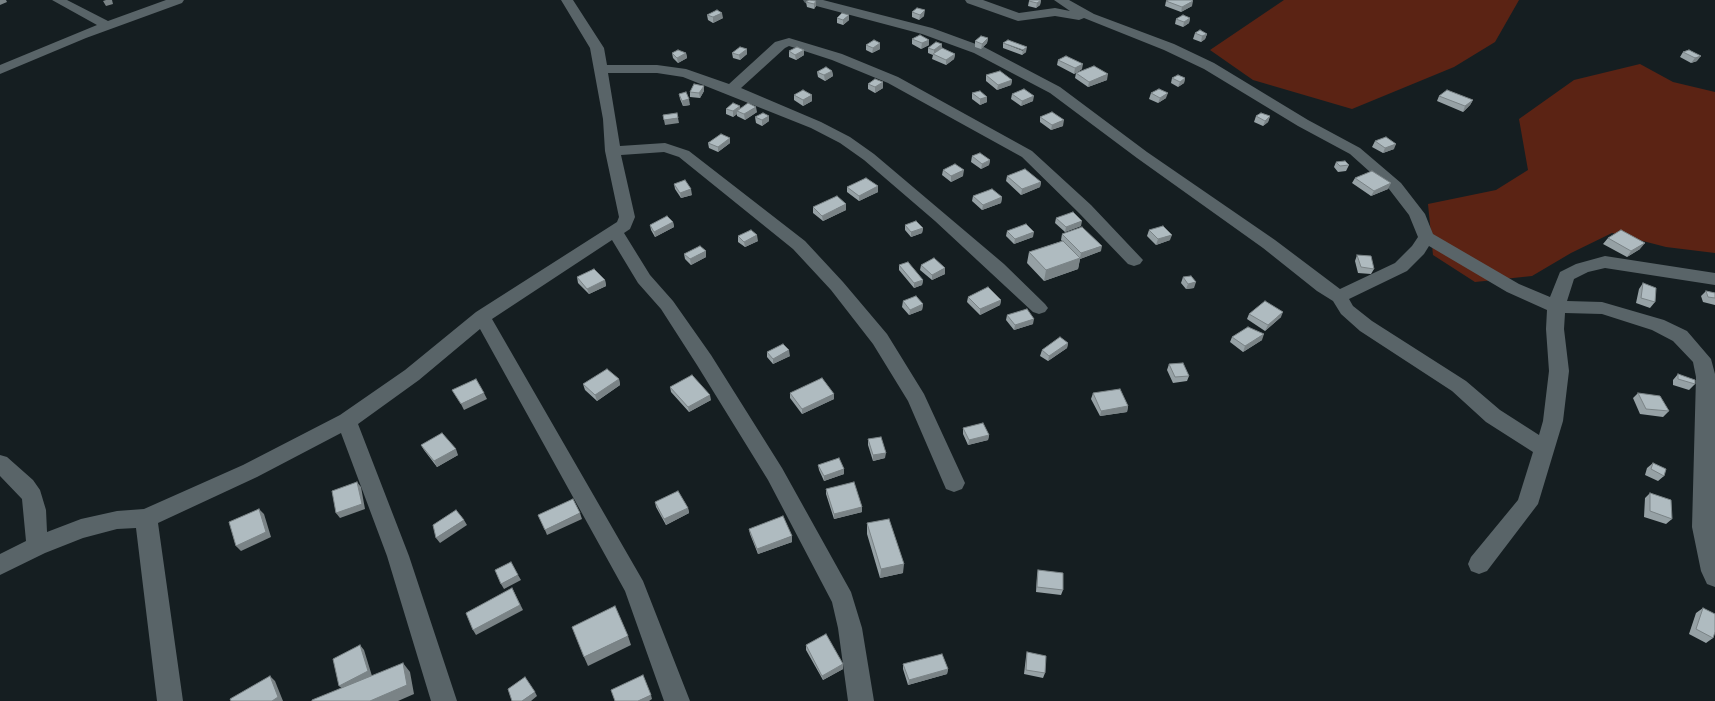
<!DOCTYPE html>
<style>
body{margin:0}
canvas{display:block;background:#151e21}
</style>
<canvas width="1715" height="701"></canvas>
<script>
const g = document.querySelector('canvas').getContext('2d');
g.lineJoin = 'round';
function fill(path, color) { g.fillStyle = color; g.fill(path, 'evenodd'); }
const shape = rows => new Path2D(rows.map(r => 'M' + r).join(''));
function trace(path, color, width, dash) { g.strokeStyle = color; g.lineWidth = width; g.lineCap = dash ? 'butt' : 'round'; g.setLineDash(dash || []); g.stroke(path); }
fill(shape([
 [1284,0,1519,0,1495,42,1454,67,1352,109,1253,80,1210,50],
 [1640,64,1673,82,1715,92,1715,253,1666,247,1612,233,1571,253,1532,276,1475,282,1433,255,1428,204,1496,190,1528,170,1519,119,1574,80]
]), '#5b2314');
fill(shape([
 [52,0,67,0,108,21,166,0,184,0,182,3,86,38,0,74,0,65,97,25,52,0],
 [561,0,573,0,604,48,607,65,657,65,686,69,729,84,775,42,789,38,842,54,898,77,1032,151,1091,205,1143,260,1140,264,1134,266,1128,264,1079,213,1022,157,888,83,832,60,789,46,785,48,741,88,821,122,850,137,874,154,1004,264,1045,304,1048,308,1045,312,1039,314,1033,312,935,221,864,160,840,143,811,128,683,77,657,73,608,73,620,146,665,143,689,151,805,241,843,282,887,334,924,394,965,483,962,489,954,492,946,489,908,401,873,344,831,290,793,249,679,157,664,152,621,155,635,217,630,229,624,233,650,275,673,301,711,355,782,468,851,592,862,628,874,701,848,701,838,628,832,602,768,480,697,365,661,309,638,283,612,240,492,319,643,581,690,701,664,701,625,591,480,329,419,380,358,424,409,556,457,701,431,701,387,556,341,433,257,477,158,523,183,701,157,701,136,528,117,529,83,538,45,553,0,575,0,554,26,541,22,499,0,476,0,455,7,457,33,480,40,490,46,510,47,532,81,519,117,511,144,509,243,465,340,415,405,370,476,312,617,222,619,217,605,151,603,119,590,48,561,0],
 [803,0,823,0,932,28,984,47,1060,87,1147,152,1275,240,1340,289,1395,263,1412,246,1418,237,1409,215,1389,189,1350,154,1298,126,1204,69,1164,50,1084,18,1079,20,1055,16,1018,21,967,3,965,0,983,0,1019,13,1055,8,1070,11,1054,0,1069,0,1094,14,1174,44,1214,63,1308,120,1360,148,1401,183,1425,214,1433,234,1519,284,1550,297,1560,272,1576,264,1605,256,1715,273,1715,285,1605,268,1588,272,1574,279,1567,301,1602,302,1664,320,1687,331,1711,359,1715,374,1715,587,1707,584,1701,571,1692,527,1696,377,1693,362,1673,341,1652,330,1602,314,1565,313,1564,329,1569,371,1563,421,1538,504,1487,571,1479,574,1471,571,1468,564,1471,557,1518,500,1533,452,1486,422,1452,391,1360,331,1341,314,1333,301,1317,291,1263,248,1137,158,1050,93,974,53,922,34,805,3,803,0],
 [1429,246,1507,292,1547,310,1546,329,1549,371,1543,421,1539,435,1500,410,1466,381,1372,321,1353,306,1349,299,1407,271,1424,254,1429,246]
]), '#596468');
fill(shape([
 [1041,0,1040,5,1036,8,1028,6,1029,1],
 [816,1,816,6,814,9,807,7,806,2],
 [1166,1,1192,6,1181,12,1165,6],
 [912,12,924,16,919,20,912,17],
 [707,15,723,18,713,23,708,20],
 [837,18,849,20,843,25,837,23],
 [1190,18,1189,23,1183,27,1175,24,1176,19],
 [1195,33,1207,34,1205,39,1201,42,1193,39],
 [988,38,987,43,981,49,975,47,975,41],
 [912,39,929,40,929,45,921,49,912,44],
 [880,43,880,49,872,53,866,50,866,45],
 [1003,43,1026,52,1022,55,1003,48],
 [942,44,942,48,955,54,954,59,946,65,932,59,933,55,928,53,928,48],
 [747,49,747,54,740,60,733,58,732,53],
 [804,50,804,55,796,60,789,57,789,51],
 [1689,50,1697,61,1691,63,1680,57,1683,52],
 [672,53,686,53,687,58,678,63,673,58],
 [1058,60,1082,69,1076,73,1107,80,1088,87,1075,78,1076,73,1074,74,1057,65],
 [832,71,833,76,825,81,818,77,817,72],
 [986,75,1012,80,1011,85,997,90,986,81],
 [1172,78,1185,78,1184,83,1178,87,1171,83],
 [883,82,883,88,875,93,868,89,868,84],
 [704,86,704,91,700,98,690,97,690,92],
 [972,93,987,102,980,105,972,99],
 [1151,93,1166,98,1158,103,1149,99],
 [679,94,690,105,683,106,680,99],
 [1012,94,1033,101,1021,106,1011,99],
 [794,95,812,101,803,106,794,100],
 [1439,96,1473,100,1470,105,1463,112,1437,101],
 [740,106,740,109,757,112,745,120,737,116,737,114,733,117,726,114,726,109],
 [1256,116,1270,116,1268,122,1263,126,1254,122],
 [755,117,769,121,762,126,756,123],
 [1040,117,1063,126,1051,130,1040,122],
 [730,138,730,143,718,152,709,148,708,143],
 [1375,141,1394,149,1383,153,1372,147],
 [972,156,990,160,989,165,981,169,971,162],
 [1336,162,1349,165,1346,171,1338,172,1334,167],
 [943,170,963,176,951,182,942,175],
 [1007,176,1041,182,1040,187,1021,195,1006,181],
 [1355,178,1388,189,1371,196,1352,183],
 [674,184,692,195,681,198,675,189],
 [878,186,878,192,859,201,847,192,847,187],
 [973,196,1002,197,1001,203,982,210,972,201],
 [813,207,846,210,823,221,813,213],
 [1056,218,1081,226,1065,232,1055,223],
 [673,222,674,227,655,237,651,230,650,225],
 [905,225,923,228,922,233,911,237,905,230],
 [1149,230,1170,240,1156,245,1147,236],
 [1007,231,1033,237,1014,244,1006,236],
 [1062,234,1101,251,1080,259,1078,269,1044,281,1027,263,1029,252,1062,241,1061,240],
 [738,236,758,241,745,247,738,242],
 [1608,238,1640,249,1627,257,1603,244],
 [684,254,706,257,691,265,685,259],
 [1357,255,1374,269,1371,274,1358,273,1355,261],
 [899,265,923,280,922,285,914,288,899,270],
 [921,265,945,274,932,280,920,270],
 [577,277,605,280,606,286,589,294,578,283],
 [1183,277,1194,288,1186,289,1181,283],
 [1643,283,1655,302,1650,308,1636,303,1639,289],
 [1706,291,1715,293,1715,305,1703,302,1701,296],
 [968,297,1001,300,1000,305,980,315,967,302],
 [903,301,923,304,922,310,909,315,902,307],
 [1249,314,1281,317,1265,331,1247,319],
 [1007,315,1033,324,1014,330,1006,320],
 [1232,337,1262,340,1243,352,1230,342],
 [1068,343,1067,348,1048,361,1040,356,1042,350],
 [767,352,790,356,773,364,767,357],
 [1169,364,1189,376,1187,381,1173,383,1167,370],
 [1678,374,1695,384,1689,390,1673,385,1673,380],
 [619,379,620,385,597,401,585,390,583,384],
 [670,387,711,400,689,412,671,392],
 [790,393,834,399,802,414,790,398],
 [1093,393,1128,406,1127,412,1100,416,1091,399],
 [1638,393,1669,411,1663,417,1640,414,1633,398],
 [963,428,989,435,988,440,968,445,963,434],
 [868,439,885,458,873,461,868,445],
 [421,445,458,455,437,467,424,450],
 [1653,463,1664,476,1658,481,1645,475,1647,468],
 [818,465,844,474,824,481,819,470],
 [826,489,862,512,834,519,826,494],
 [1650,493,1672,519,1666,524,1644,517,1645,498],
 [655,502,688,508,689,513,666,525,656,507],
 [867,523,903,573,880,578,867,534],
 [749,529,792,542,758,554,750,534],
 [1038,570,1063,590,1061,595,1036,592,1037,575],
 [1703,608,1713,638,1706,643,1689,634,1696,613],
 [806,645,843,669,823,680,806,650],
 [1027,652,1045,673,1043,678,1024,674,1026,657],
 [903,664,948,669,947,674,908,685,903,669]
]), '#96a1a5');
fill(shape([
 [0,0,6,0,7,2,0,5],
 [106,0,112,0,113,4,106,6,103,1],
 [1041,0,1040,5,1036,8,1037,3],
 [816,1,816,6,814,9,814,4],
 [1193,1,1192,6,1181,12,1182,7],
 [925,10,924,16,919,20,920,15],
 [722,13,723,18,713,23,713,17],
 [849,15,849,20,843,25,843,20],
 [1190,18,1189,23,1183,27,1184,22],
 [1207,34,1205,39,1201,42,1202,36],
 [988,38,987,43,981,49,982,44],
 [929,40,929,45,921,49,922,43],
 [880,43,880,49,872,53,873,48],
 [942,44,942,50,934,55,934,50],
 [1027,47,1026,52,1022,55,1023,50],
 [747,49,747,54,740,60,739,55],
 [804,50,804,55,796,60,795,55],
 [686,53,687,58,678,63,677,58],
 [955,54,954,59,946,65,946,60],
 [1701,56,1697,61,1691,63,1695,58],
 [1083,64,1082,69,1074,74,1075,68],
 [832,71,833,76,825,81,824,75],
 [1108,74,1107,80,1088,87,1089,82],
 [1185,78,1184,83,1178,87,1180,82],
 [1012,80,1011,85,997,90,998,85],
 [883,82,883,88,875,93,875,87],
 [704,86,704,91,700,98,699,93],
 [1168,93,1166,98,1158,103,1160,98],
 [812,95,812,101,803,106,803,100],
 [1034,96,1033,101,1021,106,1022,101],
 [987,97,987,102,980,105,980,99],
 [689,99,690,105,683,106,682,101],
 [1473,100,1470,105,1463,112,1465,106],
 [740,106,741,111,737,111,737,114,733,117,733,111],
 [756,107,757,112,745,120,744,114],
 [769,116,769,121,762,126,762,120],
 [1270,116,1268,122,1263,126,1265,121],
 [678,118,679,123,665,125,664,120],
 [1064,120,1063,126,1051,130,1052,125],
 [730,138,730,143,718,152,718,147],
 [1396,144,1394,149,1383,153,1385,148],
 [990,160,989,165,981,169,982,164],
 [964,170,963,176,951,182,951,176],
 [1041,182,1040,187,1021,195,1022,189],
 [1391,183,1388,189,1371,196,1374,191],
 [878,186,878,192,859,201,859,196],
 [691,189,692,195,681,198,680,193],
 [1002,197,1001,203,982,210,983,205],
 [846,204,846,210,823,221,822,216],
 [1082,221,1081,226,1065,232,1066,227],
 [673,222,674,227,655,237,654,232],
 [923,228,922,233,911,237,911,232],
 [1034,232,1033,237,1014,244,1015,239],
 [757,235,758,241,745,247,744,242],
 [1172,235,1170,240,1156,245,1158,239],
 [1645,243,1640,249,1627,257,1631,251],
 [1102,246,1101,251,1080,259,1078,269,1044,281,1046,270,1080,258,1081,253],
 [706,251,706,257,691,265,690,259],
 [945,268,945,274,932,280,932,275],
 [605,280,606,286,589,294,587,289],
 [923,280,922,285,914,288,914,283],
 [1196,282,1194,288,1186,289,1188,284],
 [1001,300,1000,305,980,315,980,309],
 [923,304,922,310,909,315,910,310],
 [1283,312,1281,317,1265,331,1268,325],
 [1034,319,1033,324,1014,330,1015,325],
 [1264,334,1262,340,1243,352,1245,346],
 [1068,343,1067,348,1048,361,1049,356],
 [789,350,790,356,773,364,773,359],
 [619,379,620,385,597,401,595,395],
 [484,393,487,399,464,410,461,404],
 [834,394,834,399,802,414,802,409],
 [710,395,711,400,689,412,688,407],
 [1128,406,1127,412,1100,416,1101,411],
 [989,435,988,440,968,445,969,440],
 [456,449,458,455,437,467,434,461],
 [886,453,885,458,873,461,873,455],
 [844,469,844,474,824,481,824,476],
 [357,482,361,487,365,509,340,518,336,513],
 [862,507,862,512,834,519,834,514],
 [688,508,689,513,666,525,664,519],
 [259,509,264,514,271,537,241,551,236,546],
 [580,513,582,519,547,535,545,530],
 [464,520,467,525,440,543,436,538],
 [792,536,792,542,758,554,757,549],
 [904,564,903,573,880,578,881,569],
 [518,575,521,580,504,589,501,584],
 [512,588,523,610,476,635,473,630],
 [628,636,631,645,588,666,584,657],
 [360,645,364,650,372,676,344,690,339,686],
 [403,663,410,672,414,694,398,701,370,701],
 [843,664,843,669,823,680,822,676],
 [948,669,947,674,908,685,909,680],
 [270,676,275,681,283,701,272,701],
 [535,692,537,696,531,701,522,701],
 [651,695,652,699,649,701,638,701]
]), '#7a8386');
const building = shape([
 [809,0,816,1,814,4,806,2,809,0],
 [1030,0,1041,0,1037,3,1029,1,1030,0],
 [1168,0,1192,0,1193,1,1182,7,1166,1,1168,0],
 [917,8,925,10,920,15,912,12,917,8],
 [717,10,722,13,713,17,707,15,717,10],
 [842,13,849,15,843,20,837,18,842,13],
 [1183,15,1190,18,1184,22,1176,19,1183,15],
 [1200,30,1207,34,1202,36,1195,33,1200,30],
 [920,35,929,40,922,43,912,39,920,35],
 [981,36,988,38,982,44,975,41,981,36],
 [874,40,880,43,873,48,866,45,874,40],
 [1008,40,1027,47,1023,50,1003,43,1008,40],
 [936,42,942,44,934,50,928,48,936,42],
 [740,47,747,49,739,55,732,53,740,47],
 [797,47,804,50,795,55,789,51,797,47],
 [942,48,955,54,946,60,933,54,942,48],
 [678,50,686,53,677,58,672,53,678,50],
 [1689,50,1701,56,1695,58,1683,52,1689,50],
 [1066,56,1083,64,1075,68,1058,60,1066,56],
 [1094,66,1108,74,1089,82,1076,73,1094,66],
 [826,67,832,71,824,75,817,72,826,67],
 [1000,71,1012,80,998,85,986,75,1000,71],
 [1178,75,1185,78,1180,82,1172,78,1178,75],
 [875,79,883,82,875,87,868,84,875,79],
 [694,84,704,86,699,93,690,92,694,84],
 [1024,89,1034,96,1022,101,1012,94,1024,89],
 [1159,89,1168,93,1160,98,1151,93,1159,89],
 [803,90,812,95,803,100,794,95,803,90],
 [1447,90,1473,100,1465,106,1439,96,1447,90],
 [980,91,987,97,980,99,972,93,980,91],
 [686,92,689,99,682,101,679,94,686,92],
 [733,103,740,106,733,111,726,109,733,103],
 [748,103,756,107,744,114,737,111,748,103],
 [1052,112,1064,120,1052,125,1040,117,1052,112],
 [677,113,678,118,664,120,663,115,677,113],
 [763,113,769,116,762,120,755,117,763,113],
 [1261,113,1270,116,1265,121,1256,116,1261,113],
 [721,134,730,138,718,147,708,143,721,134],
 [1386,137,1396,144,1385,148,1375,141,1386,137],
 [980,153,990,160,982,164,972,156,980,153],
 [1345,161,1349,165,1340,166,1336,162,1345,161],
 [955,164,964,170,951,176,943,170,955,164],
 [1025,169,1041,182,1022,189,1007,176,1025,169],
 [1372,171,1391,183,1374,191,1355,178,1372,171],
 [866,178,878,186,859,196,847,187,866,178],
 [685,180,691,189,680,193,674,184,685,180],
 [992,189,1002,197,983,205,973,196,992,189],
 [837,196,846,204,822,216,813,207,837,196],
 [1073,212,1082,221,1066,227,1056,218,1073,212],
 [667,216,673,222,654,232,650,225,667,216],
 [916,221,923,228,911,232,905,225,916,221],
 [1026,224,1034,232,1015,239,1007,231,1026,224],
 [1163,226,1172,235,1158,239,1149,230,1163,226],
 [1082,227,1102,246,1081,253,1062,234,1082,227],
 [751,230,757,235,744,242,738,236,751,230],
 [1621,230,1645,243,1631,251,1608,238,1621,230],
 [1063,241,1080,258,1046,270,1029,252,1063,241],
 [700,246,706,251,690,259,684,254,700,246],
 [1357,255,1371,256,1374,269,1361,267,1357,255],
 [934,258,945,268,932,275,921,265,934,258],
 [908,262,923,280,914,283,899,265,908,262],
 [594,269,605,280,587,289,577,277,594,269],
 [1191,276,1196,282,1188,284,1183,277,1191,276],
 [1643,283,1656,288,1655,302,1641,298,1643,283],
 [988,287,1001,300,980,309,968,297,988,287],
 [1706,291,1715,293,1715,298,1708,297,1706,291],
 [916,296,923,304,910,310,903,301,916,296],
 [1265,301,1283,312,1268,325,1249,314,1265,301],
 [1027,309,1034,319,1015,325,1007,315,1027,309],
 [1248,327,1264,334,1245,346,1232,337,1248,327],
 [1060,337,1068,343,1049,356,1042,350,1060,337],
 [783,344,789,350,773,359,767,352,783,344],
 [1183,363,1189,376,1175,377,1169,364,1183,363],
 [607,369,619,379,595,395,583,384,607,369],
 [1678,374,1695,380,1695,384,1678,379,1678,374],
 [692,375,710,395,688,407,670,387,692,375],
 [822,378,834,394,802,409,790,393,822,378],
 [476,379,484,393,461,404,452,390,476,379],
 [1120,389,1128,406,1101,411,1093,393,1120,389],
 [1638,393,1660,396,1669,411,1646,409,1638,393],
 [983,423,989,435,969,440,963,428,983,423],
 [442,433,456,449,434,461,421,445,442,433],
 [881,437,886,453,873,455,868,439,881,437],
 [839,458,844,469,824,476,818,465,839,458],
 [1653,463,1666,469,1664,476,1651,469,1653,463],
 [357,482,362,504,336,513,332,491,357,482],
 [854,482,862,507,834,514,826,489,854,482],
 [678,491,688,508,664,519,655,502,678,491],
 [1650,493,1671,500,1672,519,1650,511,1650,493],
 [573,499,580,513,545,530,538,515,573,499],
 [259,509,266,532,236,546,229,522,259,509],
 [456,510,464,520,436,538,433,525,456,510],
 [783,516,792,536,757,549,749,529,783,516],
 [889,519,904,564,881,569,867,523,889,519],
 [511,562,518,575,501,584,495,570,511,562],
 [1038,570,1063,573,1063,590,1037,587,1038,570],
 [512,588,520,605,473,630,466,613,512,588],
 [615,606,628,636,584,657,572,627,615,606],
 [1703,608,1715,614,1715,632,1713,638,1696,629,1703,608],
 [826,634,843,664,822,676,806,645,826,634],
 [360,645,368,671,339,686,333,659,360,645],
 [1027,652,1046,656,1045,673,1026,670,1027,652],
 [942,654,948,669,909,680,903,664,942,654],
 [403,663,407,685,370,701,312,701,312,700,403,663],
 [643,675,651,695,638,701,615,701,611,690,643,675],
 [270,676,278,697,272,701,231,701,230,699,270,676],
 [525,677,535,692,522,701,512,701,508,689,525,677]
]);
fill(building, '#afbbc0');
trace(building, '#7a8386', 1);
</script>
